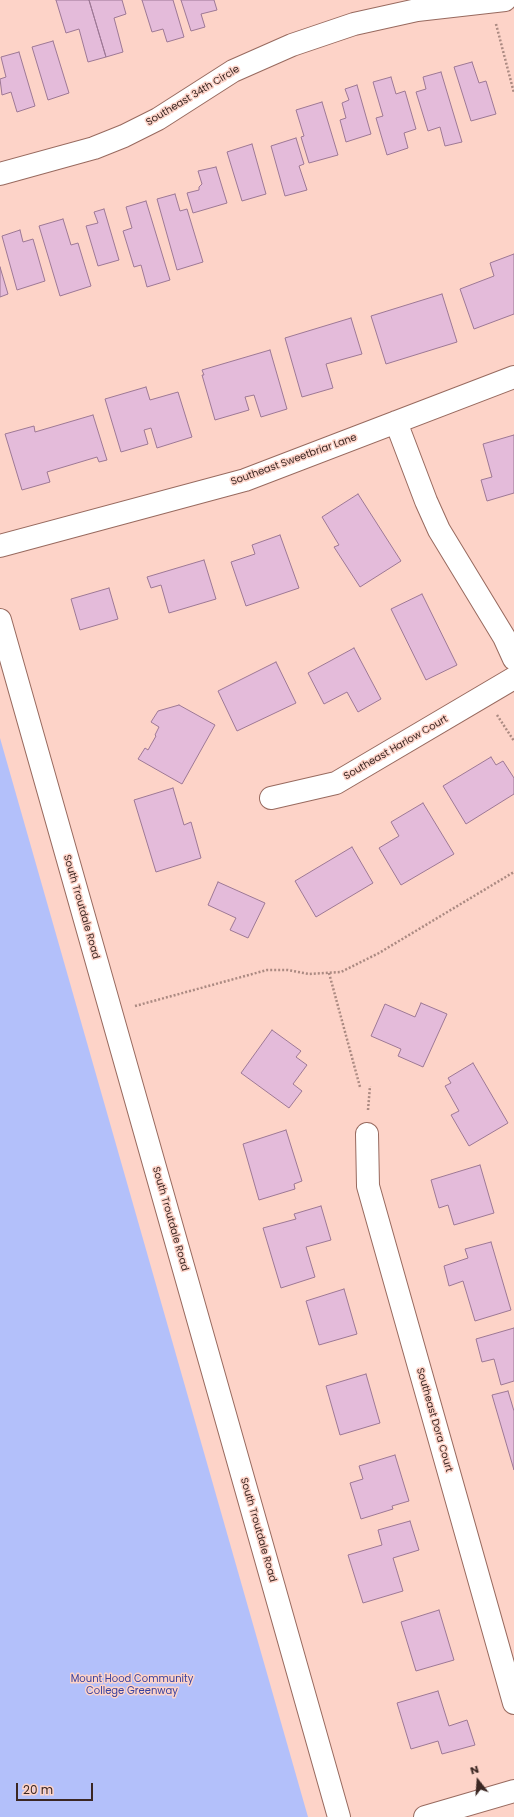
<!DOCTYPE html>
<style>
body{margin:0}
#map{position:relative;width:514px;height:1817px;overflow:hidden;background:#fdd3c8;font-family:Poppins,sans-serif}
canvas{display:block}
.north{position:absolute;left:458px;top:1761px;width:40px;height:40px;-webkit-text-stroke:3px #fdd3c8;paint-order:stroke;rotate:343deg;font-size:11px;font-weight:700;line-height:16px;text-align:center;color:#3b2723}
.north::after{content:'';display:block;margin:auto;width:14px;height:18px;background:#3b2723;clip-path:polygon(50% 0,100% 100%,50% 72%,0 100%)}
.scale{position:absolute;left:16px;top:1783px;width:77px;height:18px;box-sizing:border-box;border:2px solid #3b2723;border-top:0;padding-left:5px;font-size:12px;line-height:14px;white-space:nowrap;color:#3b2723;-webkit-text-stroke:3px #fdd3c8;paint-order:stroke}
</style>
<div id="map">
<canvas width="514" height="1817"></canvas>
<div class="north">N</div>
<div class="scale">20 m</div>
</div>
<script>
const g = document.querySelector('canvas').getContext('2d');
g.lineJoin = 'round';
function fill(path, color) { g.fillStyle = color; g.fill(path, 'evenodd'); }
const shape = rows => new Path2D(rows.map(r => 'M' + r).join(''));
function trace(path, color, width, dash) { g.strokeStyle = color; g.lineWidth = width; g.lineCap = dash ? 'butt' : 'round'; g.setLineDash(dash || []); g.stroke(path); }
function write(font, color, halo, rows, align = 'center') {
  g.font = font + ' Poppins,sans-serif'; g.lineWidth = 3; g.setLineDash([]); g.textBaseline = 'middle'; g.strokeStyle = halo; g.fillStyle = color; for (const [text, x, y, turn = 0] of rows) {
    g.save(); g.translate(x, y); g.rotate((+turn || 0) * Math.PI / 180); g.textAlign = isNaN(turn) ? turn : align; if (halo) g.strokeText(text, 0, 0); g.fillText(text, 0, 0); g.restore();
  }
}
fill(shape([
 [0,738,308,1817,0,1817]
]), '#b3c0fa');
const building = shape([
 [56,0,89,0,106,57,88,62,79,29,66,33,56,0],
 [89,0,122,0,126,14,114,18,123,52,106,57,89,0],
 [142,0,173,0,184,37,167,42,163,29,152,32,142,0],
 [181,0,214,0,217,10,201,14,205,27,191,31,181,0],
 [53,41,69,93,48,100,32,47,53,41],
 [19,52,35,106,17,112,11,92,2,95,0,79,6,77,1,57,19,52],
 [472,62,479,83,486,81,496,114,471,121,454,67,472,62],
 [441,72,462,142,445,146,440,127,428,131,416,92,426,89,423,77,441,72],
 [391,77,396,94,405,91,416,129,404,133,408,148,387,155,376,118,383,116,373,82,391,77],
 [357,85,371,134,346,142,340,120,346,118,342,103,349,100,345,89,357,85],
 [322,102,338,155,309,163,301,137,304,136,296,110,322,102],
 [296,138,304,164,299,166,307,190,285,196,271,146,296,138],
 [252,144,266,194,242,201,227,152,252,144],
 [216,167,227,203,193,213,187,193,199,190,199,187,202,184,198,171,216,167],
 [175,194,180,211,187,209,203,262,177,270,157,199,175,194],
 [146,201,170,280,147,287,141,265,134,267,123,231,132,228,126,207,146,201],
 [104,209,119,260,98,266,86,226,98,223,94,212,104,209],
 [63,219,71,245,78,243,91,286,60,296,39,226,63,219],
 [20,230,23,242,33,239,45,281,17,290,2,236,20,230],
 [514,254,514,314,474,329,460,289,494,276,490,263,514,254],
 [0,267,8,294,0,297,0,267],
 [442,294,457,342,386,364,371,316,442,294],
 [351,318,362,354,326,364,333,388,302,397,285,338,351,318],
 [270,350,287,409,261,417,254,395,245,397,249,410,215,420,202,375,204,375,202,370,270,350],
 [146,387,150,400,178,392,192,437,157,448,151,428,144,430,148,444,121,452,105,399,146,387],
 [93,415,107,460,99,462,97,457,47,472,50,482,22,490,5,434,34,426,35,432,93,415],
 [514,435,514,493,487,501,481,480,492,477,483,444,514,435],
 [358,494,401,561,360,587,334,547,339,545,322,517,358,494],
 [280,535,299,588,246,606,231,562,255,554,252,545,280,535],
 [204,560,216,599,169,613,161,585,151,588,147,577,204,560],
 [109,588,118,619,80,630,71,599,109,588],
 [422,594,457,665,426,680,391,609,422,594],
 [354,648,381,699,358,712,347,692,324,704,308,673,354,648],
 [276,662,296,703,237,731,218,691,276,662],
 [179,705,215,725,182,784,138,759,145,748,148,750,156,736,155,735,159,727,151,722,158,711,179,705],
 [491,757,496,765,503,761,514,778,514,794,466,824,443,786,491,757],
 [173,788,184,825,191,822,201,858,156,872,134,800,173,788],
 [423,803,454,854,401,885,379,848,399,836,391,822,423,803],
 [352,847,373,883,316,917,295,881,352,847],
 [218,882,265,903,248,938,230,930,236,918,208,905,218,882],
 [421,1003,447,1014,423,1067,398,1056,401,1049,371,1036,385,1004,415,1017,421,1003],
 [272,1030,301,1051,296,1057,307,1065,293,1084,302,1091,289,1108,241,1073,272,1030],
 [473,1063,508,1123,469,1146,451,1115,459,1111,445,1086,451,1083,448,1078,473,1063],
 [286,1130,302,1181,294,1184,295,1189,259,1200,243,1144,286,1130],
 [480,1165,494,1213,454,1225,448,1205,439,1208,431,1180,480,1165],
 [321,1206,331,1240,306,1247,315,1277,281,1288,263,1228,296,1219,294,1214,321,1206],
 [491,1242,511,1310,475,1321,463,1281,449,1286,444,1266,468,1258,465,1249,491,1242],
 [344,1289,357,1334,319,1345,306,1301,344,1289],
 [514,1328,514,1381,501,1385,494,1359,482,1362,476,1339,514,1328],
 [366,1374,380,1423,340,1435,326,1386,366,1374],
 [508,1391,514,1411,514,1470,492,1395,508,1391],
 [395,1455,409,1501,392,1506,393,1509,361,1519,350,1483,363,1479,359,1466,395,1455],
 [410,1521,419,1550,393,1558,403,1591,363,1603,348,1555,382,1545,378,1530,410,1521],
 [439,1610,454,1660,416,1671,401,1622,439,1610],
 [438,1691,449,1726,467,1720,475,1745,442,1754,438,1741,411,1749,397,1703,438,1691]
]);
fill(building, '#e4bbda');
trace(building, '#9d7895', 1);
const street = shape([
 [0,174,94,148,124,136,158,119,233,71,292,45,354,24,417,10,505,0],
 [396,422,426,501,439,530,504,637,514,659],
 [0,546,245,480,514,377],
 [271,798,336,783,514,678],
 [367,1134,368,1186,514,1703],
 [425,1817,514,1791]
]);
const secondary = shape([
 [0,620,339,1817]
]);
trace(street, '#986a5f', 24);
trace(secondary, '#986a5f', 24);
trace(shape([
 [496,24,514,93],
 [497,715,514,741],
 [329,973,360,1087],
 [135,1006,267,970,288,970,309,974,341,972,379,953,514,872],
 [368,1110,370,1086]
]), '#ab8a82', 2.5, [2, 2]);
trace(street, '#fff', 22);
trace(secondary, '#fff', 22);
write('10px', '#3b2723', '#fdd3c8', [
 ["Southeast 34th Circle",193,96,-31],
 ["Southeast Sweetbriar Lane",294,460,-20],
 ["Southeast Harlow Court",396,748,-30],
 ["South Troutdale Road",81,907,74],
 ["South Troutdale Road",170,1219,74],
 ["Southeast Dora Court",434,1420,74],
 ["South Troutdale Road",258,1530,74]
]);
write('10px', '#37409e', '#fdd3c8', [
 ["Mount Hood Community",132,1679],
 ["College Greenway",132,1691]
]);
</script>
